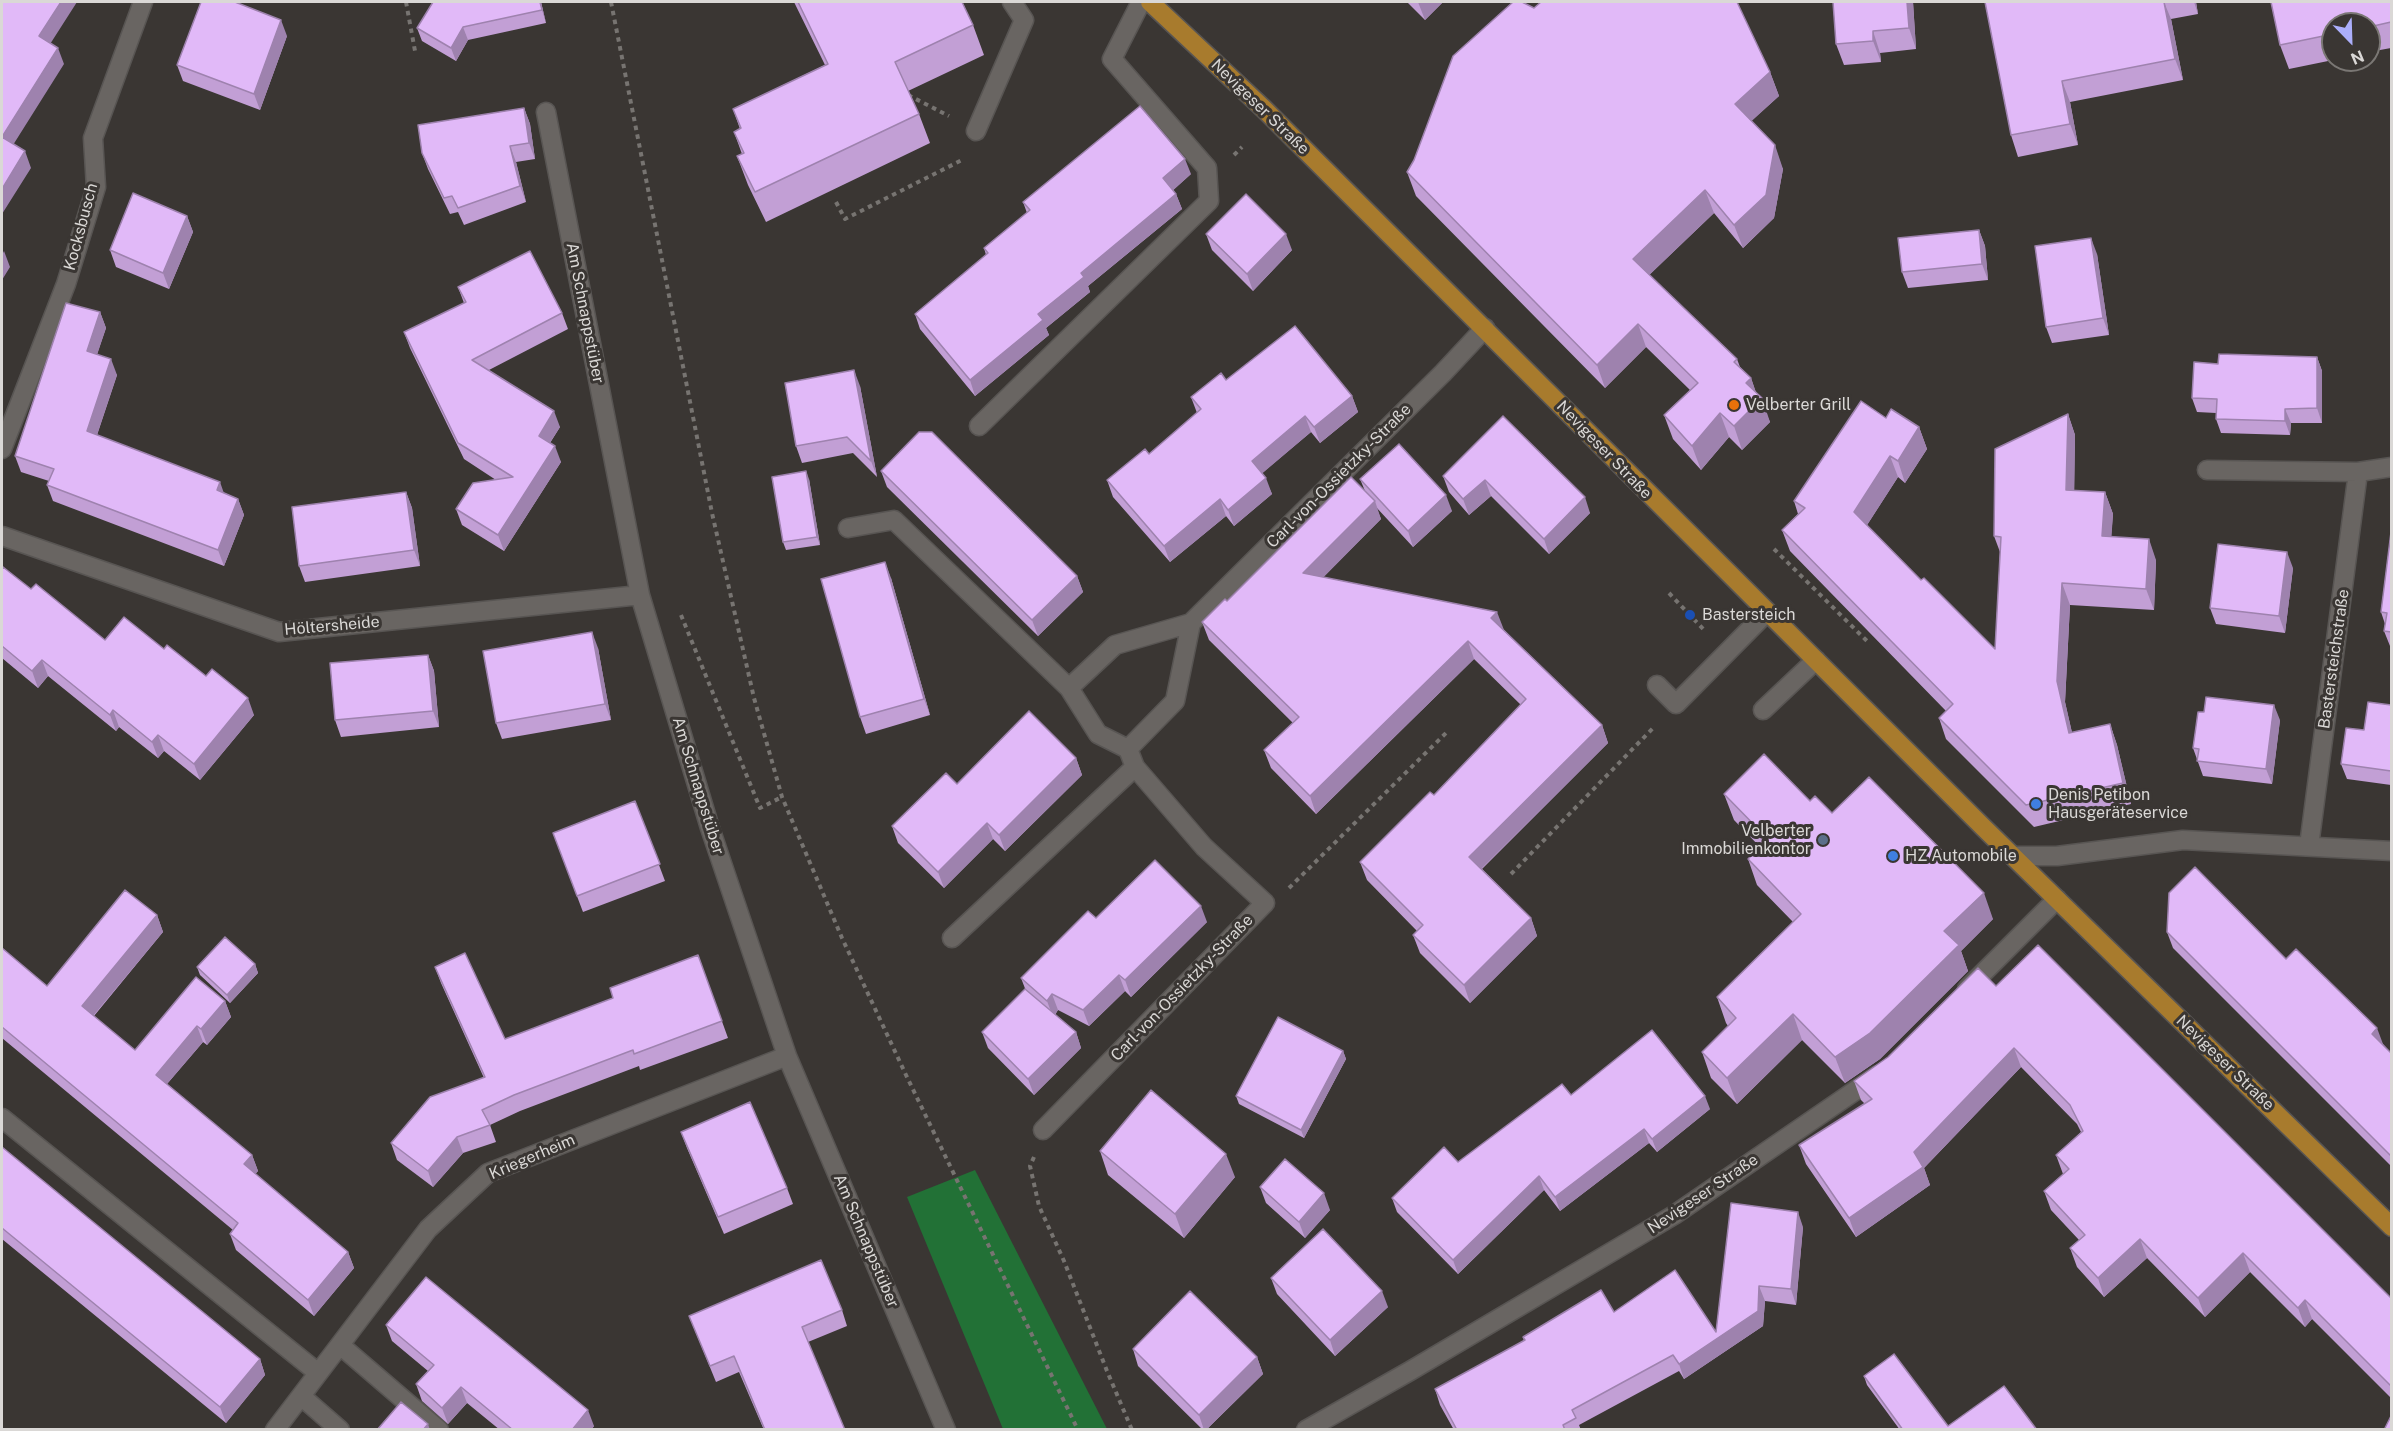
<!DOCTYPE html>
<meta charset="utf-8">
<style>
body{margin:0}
#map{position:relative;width:2393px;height:1431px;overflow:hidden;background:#3a3633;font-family:"Public Sans",sans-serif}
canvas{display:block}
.frame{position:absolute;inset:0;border:3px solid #dad8d6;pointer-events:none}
.north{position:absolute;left:2321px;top:12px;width:60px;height:60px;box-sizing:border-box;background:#3a3633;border:2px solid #7a7774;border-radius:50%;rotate:157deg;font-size:16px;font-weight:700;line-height:24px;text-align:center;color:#dad8d6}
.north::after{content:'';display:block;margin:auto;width:21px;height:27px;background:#acaffb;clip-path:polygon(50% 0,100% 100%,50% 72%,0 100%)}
</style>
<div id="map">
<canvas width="2393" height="1431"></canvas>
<div class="frame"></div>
<div class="north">N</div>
</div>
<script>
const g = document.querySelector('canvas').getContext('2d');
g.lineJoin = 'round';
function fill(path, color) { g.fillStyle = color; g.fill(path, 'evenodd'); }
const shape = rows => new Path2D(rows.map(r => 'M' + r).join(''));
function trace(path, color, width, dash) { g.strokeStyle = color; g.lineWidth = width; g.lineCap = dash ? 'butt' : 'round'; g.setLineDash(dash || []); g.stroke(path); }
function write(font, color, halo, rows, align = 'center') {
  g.font = font + ' "Public Sans",sans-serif'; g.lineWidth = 6; g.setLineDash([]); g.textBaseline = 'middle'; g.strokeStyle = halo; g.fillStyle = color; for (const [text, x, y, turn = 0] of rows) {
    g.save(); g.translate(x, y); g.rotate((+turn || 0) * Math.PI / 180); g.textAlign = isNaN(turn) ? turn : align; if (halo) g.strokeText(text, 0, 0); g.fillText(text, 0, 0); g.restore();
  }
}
fill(shape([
 [975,1170,1107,1429,1003,1429,907,1197]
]), '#227136');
const minor = shape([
 [546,112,640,595,710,828,787,1056,946,1430],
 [976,131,1024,20,1012,2],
 [979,426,1209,201,1207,168,1112,59,1141,2],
 [2,449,66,284,96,187,93,138,143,2],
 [2207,470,2358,472,2392,467],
 [848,528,894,520,1069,688],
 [2,536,279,632,640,595],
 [1191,623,1175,701,1128,749,1098,734,1069,688,1115,645,1191,623,1443,373,1485,328],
 [1657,685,1676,704,1767,612],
 [1763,710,1816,660],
 [2309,846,2358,472],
 [2013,856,2057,856,2183,840,2392,851],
 [952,938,1135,767],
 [1967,989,2057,899],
 [2,1118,317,1372],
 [1043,1130,1265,903,1204,847,1135,767,1128,749],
 [340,1345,439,1430],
 [301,1396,340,1430],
 [275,1430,428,1229,488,1173,787,1056],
 [1306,1430,1410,1371,1674,1215,1878,1075]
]);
const major = shape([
 [1150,2,1264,109,1983,827,2392,1227]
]);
trace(minor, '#585553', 21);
trace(major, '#585553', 21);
trace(shape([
 [406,2,415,51],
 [611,2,712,513,754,698,782,797,842,938,906,1075,1078,1430],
 [908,95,949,116],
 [1234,155,1242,147],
 [836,202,845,219,964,159],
 [1774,549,1870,644],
 [1669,593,1705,631],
 [681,615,760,808,782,797],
 [1511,874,1655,726],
 [1289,888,1449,730],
 [1034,1157,1030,1166,1039,1206,1064,1261,1107,1371,1132,1430]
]), '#777471', 4, [4.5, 4.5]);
trace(minor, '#696562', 18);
trace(major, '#a87b2d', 18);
fill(shape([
 [433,2,541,2,546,23,468,40,456,61,422,41,417,28],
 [794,2,962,2,973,25,984,55,908,91,919,114,930,143,766,222,748,185,737,156,742,154,734,132,740,129,733,109,825,65],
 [1407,2,1443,2,1425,20],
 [1913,2,1916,49,1880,53,1881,62,1844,65,1836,44],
 [1985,2,2196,2,2198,14,2171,19,2183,80,2070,102,2078,145,2018,157,2011,135],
 [2271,2,2391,2,2391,48,2369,52,2369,24,2333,24,2333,60,2289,69,2280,45],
 [1534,8,1770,72,1779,96,1751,121,1783,169,1774,218,1743,248,1714,213,1649,275,1737,359,1740,367,1751,378,1756,393,1770,422,1742,450,1729,437,1701,470,1673,439,1664,415,1690,390,1646,347,1605,388,1416,196,1407,172],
 [287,36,260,110,183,81,177,65],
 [524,108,530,124,535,159,516,162,526,202,464,225,458,212,450,214,428,169,422,153],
 [1191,174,1173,190,1176,194,1182,209,1088,286,1090,292,1046,328,1049,335,975,396,920,329,915,314,986,255,984,248,1027,213,1023,202],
 [187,216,193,232,169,289,116,267,110,250],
 [1979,230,1985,246,1988,280,1908,288,1902,272],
 [1206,234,1292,250,1253,291,1212,250],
 [2097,254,2109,335,2052,343,2046,327],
 [458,287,562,313,568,329,489,370,560,427,550,443,561,462,504,551,462,525,456,509,496,480,464,459,410,348,404,332,464,303],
 [100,312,106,328,97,354,117,375,97,435,238,499,244,515,224,566,53,501,47,485,49,481,21,472,15,456],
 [2317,357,2322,371,2322,423,2291,423,2290,435,2221,433,2216,419,2216,413,2197,412,2192,398,2218,364],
 [1226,380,1352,396,1358,412,1320,443,1311,432,1262,473,1272,494,1234,526,1226,516,1170,562,1113,497,1107,480,1149,454,1197,413,1191,397],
 [860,386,877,477,853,453,802,463,796,446],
 [2068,414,2075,435,2074,491,2105,492,2113,514,2111,537,2156,560,2154,610,2070,605,2065,702,2072,733,2110,724,2117,745,2131,804,2034,827,1946,739,1939,718,1946,711,1790,551,1782,530,1798,514,1794,501,1886,418,1919,427,1927,449,1905,483,1898,477,1867,525,1921,580,1995,649,2000,552,1994,536],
 [1503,416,1590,513,1549,554,1491,496,1469,515,1449,492,1443,476],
 [881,471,1077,576,1083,592,1038,636,887,487],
 [809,479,820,545,786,550,783,542],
 [1360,479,1452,511,1413,547,1376,507,1381,519,1323,577,1504,630,1602,725,1608,743,1482,869,1531,918,1537,936,1470,1003,1420,953,1413,935,1417,931,1367,880,1360,862,1434,795,1521,705,1474,659,1316,814,1271,768,1264,750,1293,723,1209,640,1202,622,1227,601,1365,491],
 [406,492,412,508,420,566,305,582,299,566],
 [2391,532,2391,646,2390,646,2384,631,2385,624,2381,612],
 [2293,568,2285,633,2216,624,2210,608],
 [2,570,105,640,164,649,254,715,200,780,164,751,158,758,119,727,116,731,48,676,38,688,2,658],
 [891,578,930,715,866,734,860,717],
 [598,648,611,720,502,739,496,723],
 [428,655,434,671,439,727,341,737,335,720],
 [2391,705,2391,785,2347,779,2341,764,2364,730],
 [2280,720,2272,784,2203,776,2193,748],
 [1076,758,1082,775,1005,851,993,839,944,888,898,843,892,826,957,784],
 [1724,794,1810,801,1832,813,1993,919,1961,951,1968,971,1880,1059,1845,1083,1802,1040,1737,1104,1711,1078,1702,1052,1728,1026,1726,1023,1717,997,1793,922,1757,885,1748,859,1760,847,1734,820],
 [635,801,665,881,583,912,553,833],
 [157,915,163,932,94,1016,135,1050,225,1001,231,1017,207,1045,203,1042,167,1084,252,1155,258,1171,255,1174,348,1252,354,1268,314,1316,236,1250,230,1234,233,1230,2,1038,2,948,47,986],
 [1096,918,1207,922,1131,997,1125,991,1089,1026,1058,1010,1055,1015,1076,1032,1081,1048,1034,1095,988,1048,982,1032,1026,991,1021,978],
 [2167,932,2286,959,2383,1044,2391,1053,2391,1166,2173,948],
 [698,955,728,1038,640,1070,639,1066,520,1111,490,1125,496,1142,463,1153,433,1187,397,1160,391,1143,484,1078,441,983,435,967,505,1039,613,998],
 [255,964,258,973,230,1003,200,975,197,967],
 [1996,986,2391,1298,2391,1398,2312,1319,2305,1327,2250,1272,2205,1317,2147,1258,2104,1297,2077,1267,2070,1248,2079,1240,2051,1210,2044,1191,2063,1174,2056,1155,2081,1132,2077,1124,2021,1067,1924,1168,1930,1185,1856,1237,1806,1164,1799,1145,1865,1104,1861,1100,1854,1081],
 [1343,1051,1346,1059,1304,1138,1239,1104,1236,1096],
 [1571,1095,1710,1109,1657,1152,1649,1143,1560,1211,1544,1190,1458,1274,1397,1212,1392,1198,1458,1162],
 [681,1132,787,1188,793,1204,724,1234,687,1148],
 [2,1147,260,1359,265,1375,226,1423,2,1239],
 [1100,1151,1235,1177,1184,1238,1108,1175],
 [1260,1187,1330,1210,1305,1238,1266,1203],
 [1803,1227,1796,1305,1765,1301,1763,1326,1684,1379,1679,1371,1579,1425,1581,1430,1454,1430,1440,1405,1435,1389,1524,1341,1523,1337,1614,1312,1716,1332],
 [1271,1278,1388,1307,1335,1356,1277,1294],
 [842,1310,847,1326,808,1342,845,1430,764,1430,739,1372,716,1382,689,1316],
 [386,1325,594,1426,591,1430,500,1430,467,1403,448,1424,422,1401,416,1384,428,1371,392,1341],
 [1133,1349,1257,1357,1263,1374,1206,1430,1203,1430,1138,1366],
 [1864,1376,1948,1426,2037,1430,1900,1430,1867,1385]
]), '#c29fd5');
fill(shape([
 [61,2,77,2,45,52,39,36],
 [540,2,541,2,546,23,542,10],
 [1418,2,1443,2,1425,20],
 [1907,2,1913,2,1916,49,1909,28],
 [2164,2,2171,19,2183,80,2175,59],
 [2194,2,2196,2,2198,14],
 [281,20,287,36,260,110,254,94],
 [463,27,468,40,456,61,451,48],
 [1873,31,1880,53,1881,62,1873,41],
 [58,48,64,64,8,153,2,137],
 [1770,72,1779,96,1744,128,1735,104],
 [2062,81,2070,102,2078,145,2070,124],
 [524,108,530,124,535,159,529,143],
 [1775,145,1783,169,1774,218,1743,248,1734,225],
 [510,146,516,162,526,202,520,186],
 [25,151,31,168,2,214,2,189],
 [1185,159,1191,174,1169,194,1163,178],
 [1705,190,1714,213,1641,283,1633,259],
 [1176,194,1182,209,1088,286,1090,292,1046,328,1049,335,975,396,970,380,1081,273],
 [187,216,193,232,169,289,163,273],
 [1979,230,1985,246,1988,280,1982,264],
 [1286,234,1292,250,1253,291,1247,274],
 [2091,238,2097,254,2109,335,2103,318],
 [4,251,10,267,2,280,2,255],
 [100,312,106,328,93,367,87,351],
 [1638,324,1646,347,1605,388,1597,365],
 [2317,357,2322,371,2322,423,2317,408],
 [111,359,117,375,93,447,87,431],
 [854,370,860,386,877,477,871,461],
 [1751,378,1759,401,1762,398,1770,422,1742,450,1734,426,1746,383],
 [1352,396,1358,412,1320,443,1314,427],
 [2285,409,2291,423,2290,435,2285,421],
 [554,411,560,427,544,452,539,436],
 [1720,413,1729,437,1701,470,1692,446],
 [2068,414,2075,435,2074,512,2066,490],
 [1305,416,1311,432,1258,477,1252,461],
 [1919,427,1927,449,1905,483,1898,461],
 [555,446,561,462,504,551,498,535],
 [1890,456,1898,477,1862,533,1854,512],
 [806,471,809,479,820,545,817,537],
 [1266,478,1272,494,1234,526,1228,510],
 [1485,480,1491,496,1469,515,1463,499],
 [220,482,226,499,217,490],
 [406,492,412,508,420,566,414,550],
 [2105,492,2113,514,2110,558,2102,536],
 [1446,495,1452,511,1413,547,1408,531],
 [1585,497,1590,513,1549,554,1544,539],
 [238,499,244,515,224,566,218,550],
 [1220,499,1226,516,1170,562,1164,546],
 [1375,501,1381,519,1310,591,1303,573],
 [2149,539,2156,560,2154,610,2146,589],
 [2287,552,2293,568,2285,633,2279,616],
 [885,562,891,578,930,715,924,699],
 [1077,576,1083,592,1038,636,1032,620],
 [2062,583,2070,605,2065,702,2077,754,2069,733,2057,681],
 [1497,612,1504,630,1491,618],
 [592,632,598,648,611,720,605,704],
 [1468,641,1474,659,1316,814,1310,796],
 [428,655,434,671,439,727,433,711],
 [42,660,48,676,38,688,32,671],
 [248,698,254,715,200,780,194,764],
 [2274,705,2280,720,2272,784,2266,769],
 [113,710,119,727,116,731,110,715],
 [2110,724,2117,745,2131,804,2123,783],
 [1602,725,1608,743,1476,874,1469,857],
 [158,735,164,751,158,758,152,742],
 [1076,758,1082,775,1005,851,999,835],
 [987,823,993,839,944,888,938,872],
 [1984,893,1993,919,1961,951,1968,971,1880,1059,1845,1083,1835,1057,1944,931],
 [1201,906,1207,922,1131,997,1125,980],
 [157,915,163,932,88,1022,82,1006],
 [1531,918,1537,936,1470,1003,1464,985],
 [255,964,258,973,230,1003,227,995],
 [1119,975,1125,991,1089,1026,1083,1010],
 [1052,994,1058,1010,1053,1017,1047,1001],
 [225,1001,231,1017,207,1045,201,1029],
 [1793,1014,1802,1040,1737,1104,1727,1078],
 [197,1026,203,1042,161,1091,156,1075],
 [2377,1028,2383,1044,2378,1049,2372,1034],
 [1076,1032,1081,1048,1034,1095,1028,1079],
 [2014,1048,2021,1067,1924,1168,1930,1185,1856,1237,1849,1218,1914,1152],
 [1343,1051,1346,1059,1304,1138,1301,1130],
 [1705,1096,1710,1109,1657,1152,1652,1139],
 [1644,1129,1649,1143,1560,1211,1555,1197],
 [457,1137,463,1153,433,1187,428,1171],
 [1226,1154,1235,1177,1184,1238,1175,1214],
 [252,1155,258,1171,250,1180,244,1164],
 [1539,1176,1544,1190,1458,1274,1453,1260],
 [1324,1193,1330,1210,1305,1238,1299,1222],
 [1798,1212,1803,1227,1796,1305,1791,1289],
 [2140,1239,2147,1258,2104,1297,2098,1278],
 [348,1252,354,1268,314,1316,308,1300],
 [2243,1253,2250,1272,2205,1317,2198,1298],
 [1759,1286,1765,1301,1763,1326,1684,1379,1679,1364,1758,1311],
 [1382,1291,1388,1307,1335,1356,1330,1340],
 [2305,1300,2312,1319,2305,1327,2298,1308],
 [1257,1357,1263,1374,1206,1430,1204,1430,1199,1415],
 [260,1359,265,1375,226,1423,220,1407],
 [461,1387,467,1403,448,1424,442,1408],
 [588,1410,594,1426,591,1430,572,1430],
 [428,1424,430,1430,423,1430]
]), '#9e82ae');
const building = shape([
 [2,2,61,2,39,36,58,48,2,137,25,151,2,189,2,2],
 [201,2,235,2,281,20,254,94,177,65,201,2],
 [433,2,540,2,542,10,463,27,451,48,417,28,433,2],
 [798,2,962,2,973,25,895,62,919,114,755,192,737,156,744,153,734,132,741,128,733,109,828,64,798,2],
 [1513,2,1522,2,1534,8,1541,2,1737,2,1770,72,1735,104,1775,145,1766,195,1734,225,1705,190,1633,259,1737,359,1734,362,1751,378,1746,383,1762,398,1734,426,1720,413,1692,446,1664,415,1698,383,1638,324,1597,365,1407,172,1414,160,1453,56,1513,2],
 [1833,2,1907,2,1909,28,1873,31,1873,41,1836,44,1833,2],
 [1985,2,2164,2,2175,59,2062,81,2070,124,2011,135,1985,2],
 [2271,2,2391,2,2391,22,2369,27,2369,24,2333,24,2333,34,2280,45,2271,2],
 [1140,106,1185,159,1163,178,1176,194,1081,273,1084,277,1038,314,1043,320,970,380,915,314,988,253,984,248,1030,210,1023,202,1140,106],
 [524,108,529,143,510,146,520,186,458,208,452,196,444,198,422,153,418,125,524,108],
 [133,193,187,216,163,273,110,250,133,193],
 [1246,194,1286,234,1247,274,1206,234,1246,194],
 [1979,230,1982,264,1902,272,1898,238,1979,230],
 [2091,238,2103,318,2046,327,2035,246,2091,238],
 [530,251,562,313,472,360,554,411,539,436,555,446,498,535,456,509,473,483,513,477,458,443,404,332,466,302,458,287,530,251],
 [66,303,100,312,87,351,111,359,87,431,220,482,217,490,238,499,218,550,47,485,54,469,15,456,66,303],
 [1295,326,1352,396,1314,427,1305,416,1252,461,1266,478,1228,510,1220,499,1164,546,1107,480,1145,449,1149,454,1201,409,1191,397,1221,373,1226,380,1295,326],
 [2219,354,2317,357,2317,408,2285,409,2285,421,2216,419,2217,399,2192,398,2194,362,2218,364,2219,354],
 [854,370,871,461,847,437,796,446,785,383,854,370],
 [1861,401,1886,418,1891,409,1919,427,1898,461,1890,456,1854,512,1921,580,1924,578,1995,649,2001,537,1994,536,1995,449,2068,414,2066,490,2105,492,2102,536,2149,539,2146,589,2062,583,2057,681,2069,733,2110,724,2123,783,2026,805,1939,718,1953,704,1782,530,1805,508,1794,501,1861,401],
 [1503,416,1585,497,1544,539,1485,480,1463,499,1443,476,1503,416],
 [919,432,932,432,1077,576,1032,620,881,471,919,432],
 [1399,444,1446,495,1408,531,1360,479,1399,444],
 [806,471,817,537,783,542,772,477,806,471],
 [1351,477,1375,501,1303,573,1497,612,1491,618,1602,725,1469,857,1531,918,1464,985,1413,935,1423,925,1360,862,1430,792,1434,795,1526,699,1468,641,1310,796,1264,750,1299,717,1202,622,1225,599,1227,601,1351,477],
 [406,492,414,550,299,566,292,507,406,492],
 [2391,532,2391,632,2384,631,2387,613,2381,612,2391,532],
 [2218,544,2287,552,2279,616,2210,608,2218,544],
 [885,562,924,699,860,717,821,579,885,562],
 [3,567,31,589,36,584,105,640,124,617,164,649,167,645,206,676,212,669,248,698,194,764,158,735,152,742,113,710,110,715,42,660,32,671,2,646,2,570,3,567],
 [592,632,605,704,496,723,483,651,592,632],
 [428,655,433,711,335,720,330,663,428,655],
 [2206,697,2274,705,2266,769,2197,761,2199,749,2193,748,2198,712,2204,712,2206,697],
 [2368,702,2391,705,2391,771,2341,764,2346,728,2364,730,2368,702],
 [1029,711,1076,758,999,835,987,823,938,872,892,826,946,773,957,784,1029,711],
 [1764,754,1810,801,1815,796,1832,813,1869,777,1984,893,1944,931,1959,945,1870,1033,1835,1057,1793,1014,1727,1078,1702,1052,1736,1018,1717,997,1801,914,1748,859,1768,839,1724,794,1764,754],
 [635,801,660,864,577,896,553,833,635,801],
 [1155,860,1201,906,1125,980,1119,975,1083,1010,1052,994,1047,1001,1021,978,1088,911,1096,918,1155,860],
 [2195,867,2286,959,2296,949,2377,1028,2372,1034,2391,1053,2391,1156,2167,932,2169,893,2195,867],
 [125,890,157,915,82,1006,135,1050,196,977,225,1001,201,1029,197,1026,156,1075,252,1155,244,1164,348,1252,308,1300,230,1234,238,1223,2,1027,2,948,47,986,125,890],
 [225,937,255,964,227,995,197,967,225,937],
 [2038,945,2391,1298,2391,1386,2305,1300,2298,1308,2243,1253,2198,1298,2140,1239,2098,1278,2070,1248,2085,1235,2044,1191,2069,1169,2056,1155,2083,1131,2070,1105,2014,1048,1914,1152,1923,1167,1849,1218,1799,1145,1872,1099,1854,1081,1888,1057,1978,968,1996,986,2038,945],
 [465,953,505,1039,613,998,610,988,698,955,722,1021,634,1054,633,1050,514,1095,482,1110,490,1125,457,1137,428,1171,391,1143,430,1097,485,1077,435,967,465,953],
 [1025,989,1076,1032,1028,1079,982,1032,1025,989],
 [1278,1017,1343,1051,1301,1130,1236,1096,1278,1017],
 [1652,1030,1705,1096,1652,1139,1644,1129,1555,1197,1539,1176,1453,1260,1392,1198,1444,1147,1458,1162,1562,1084,1571,1095,1652,1030],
 [1151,1090,1226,1154,1175,1214,1100,1151,1151,1090],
 [750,1102,787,1188,718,1217,681,1132,750,1102],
 [2,1147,260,1359,220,1407,2,1228,2,1147],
 [1285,1159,1324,1193,1299,1222,1260,1187,1285,1159],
 [1731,1203,1798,1212,1791,1289,1759,1286,1758,1311,1679,1364,1673,1355,1572,1410,1576,1418,1563,1425,1565,1430,1457,1430,1435,1389,1525,1340,1523,1337,1601,1290,1614,1312,1675,1270,1716,1332,1731,1203],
 [1323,1229,1382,1291,1330,1340,1271,1278,1323,1229],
 [821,1260,842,1310,802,1327,845,1430,765,1430,734,1356,710,1366,689,1316,821,1260],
 [426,1277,588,1410,572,1430,513,1430,461,1387,442,1408,416,1384,434,1365,386,1325,426,1277],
 [1190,1291,1257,1357,1199,1415,1133,1349,1190,1291],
 [1894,1354,1948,1426,2004,1386,2037,1430,1903,1430,1864,1376,1894,1354],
 [401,1402,428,1424,423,1430,377,1430,401,1402],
 [2391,1416,2391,1430,2384,1430,2391,1416]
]);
fill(building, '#e1b9f8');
trace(building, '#9e82ae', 1.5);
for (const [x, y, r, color] of [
 [1734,405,6,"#e8710a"],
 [1690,615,6,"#1a4fb4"],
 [2036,804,6,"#3f7fe0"],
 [1823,840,6,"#5c6f8a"],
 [1893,856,6,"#3f7fe0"]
]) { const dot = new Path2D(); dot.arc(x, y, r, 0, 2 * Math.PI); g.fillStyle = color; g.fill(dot); trace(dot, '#3a3633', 2); }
write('16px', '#dad8d6', '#3a3633', [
 ["Nevigeser Straße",1260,107,44],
 ["Kocksbusch",81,227,-75],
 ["Am Schnappstüber",585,313,79],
 ["Nevigeser Straße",1604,450,46],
 ["Carl-von-Ossietzky-Straße",1339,476,-45],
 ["Höltersheide",332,626,-5],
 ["Bastersteichstraße",2334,659,-82],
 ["Am Schnappstüber",698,786,73],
 ["Carl-von-Ossietzky-Straße",1182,988,-46],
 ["Nevigeser Straße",2225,1063,44],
 ["Kriegerheim",532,1157,-23],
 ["Nevigeser Straße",1703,1194,-34],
 ["Am Schnappstüber",866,1241,67]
]);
write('16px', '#dad8d6', '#3a3633', [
 ["Velberter Grill",1746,405],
 ["Bastersteich",1702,615],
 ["Denis Petibon",2048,795],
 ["Hausgeräteservice",2048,813],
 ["Velberter",1811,831,"right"],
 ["Immobilienkontor",1811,849,"right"],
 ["HZ Automobile",1905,856]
], 'left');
</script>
